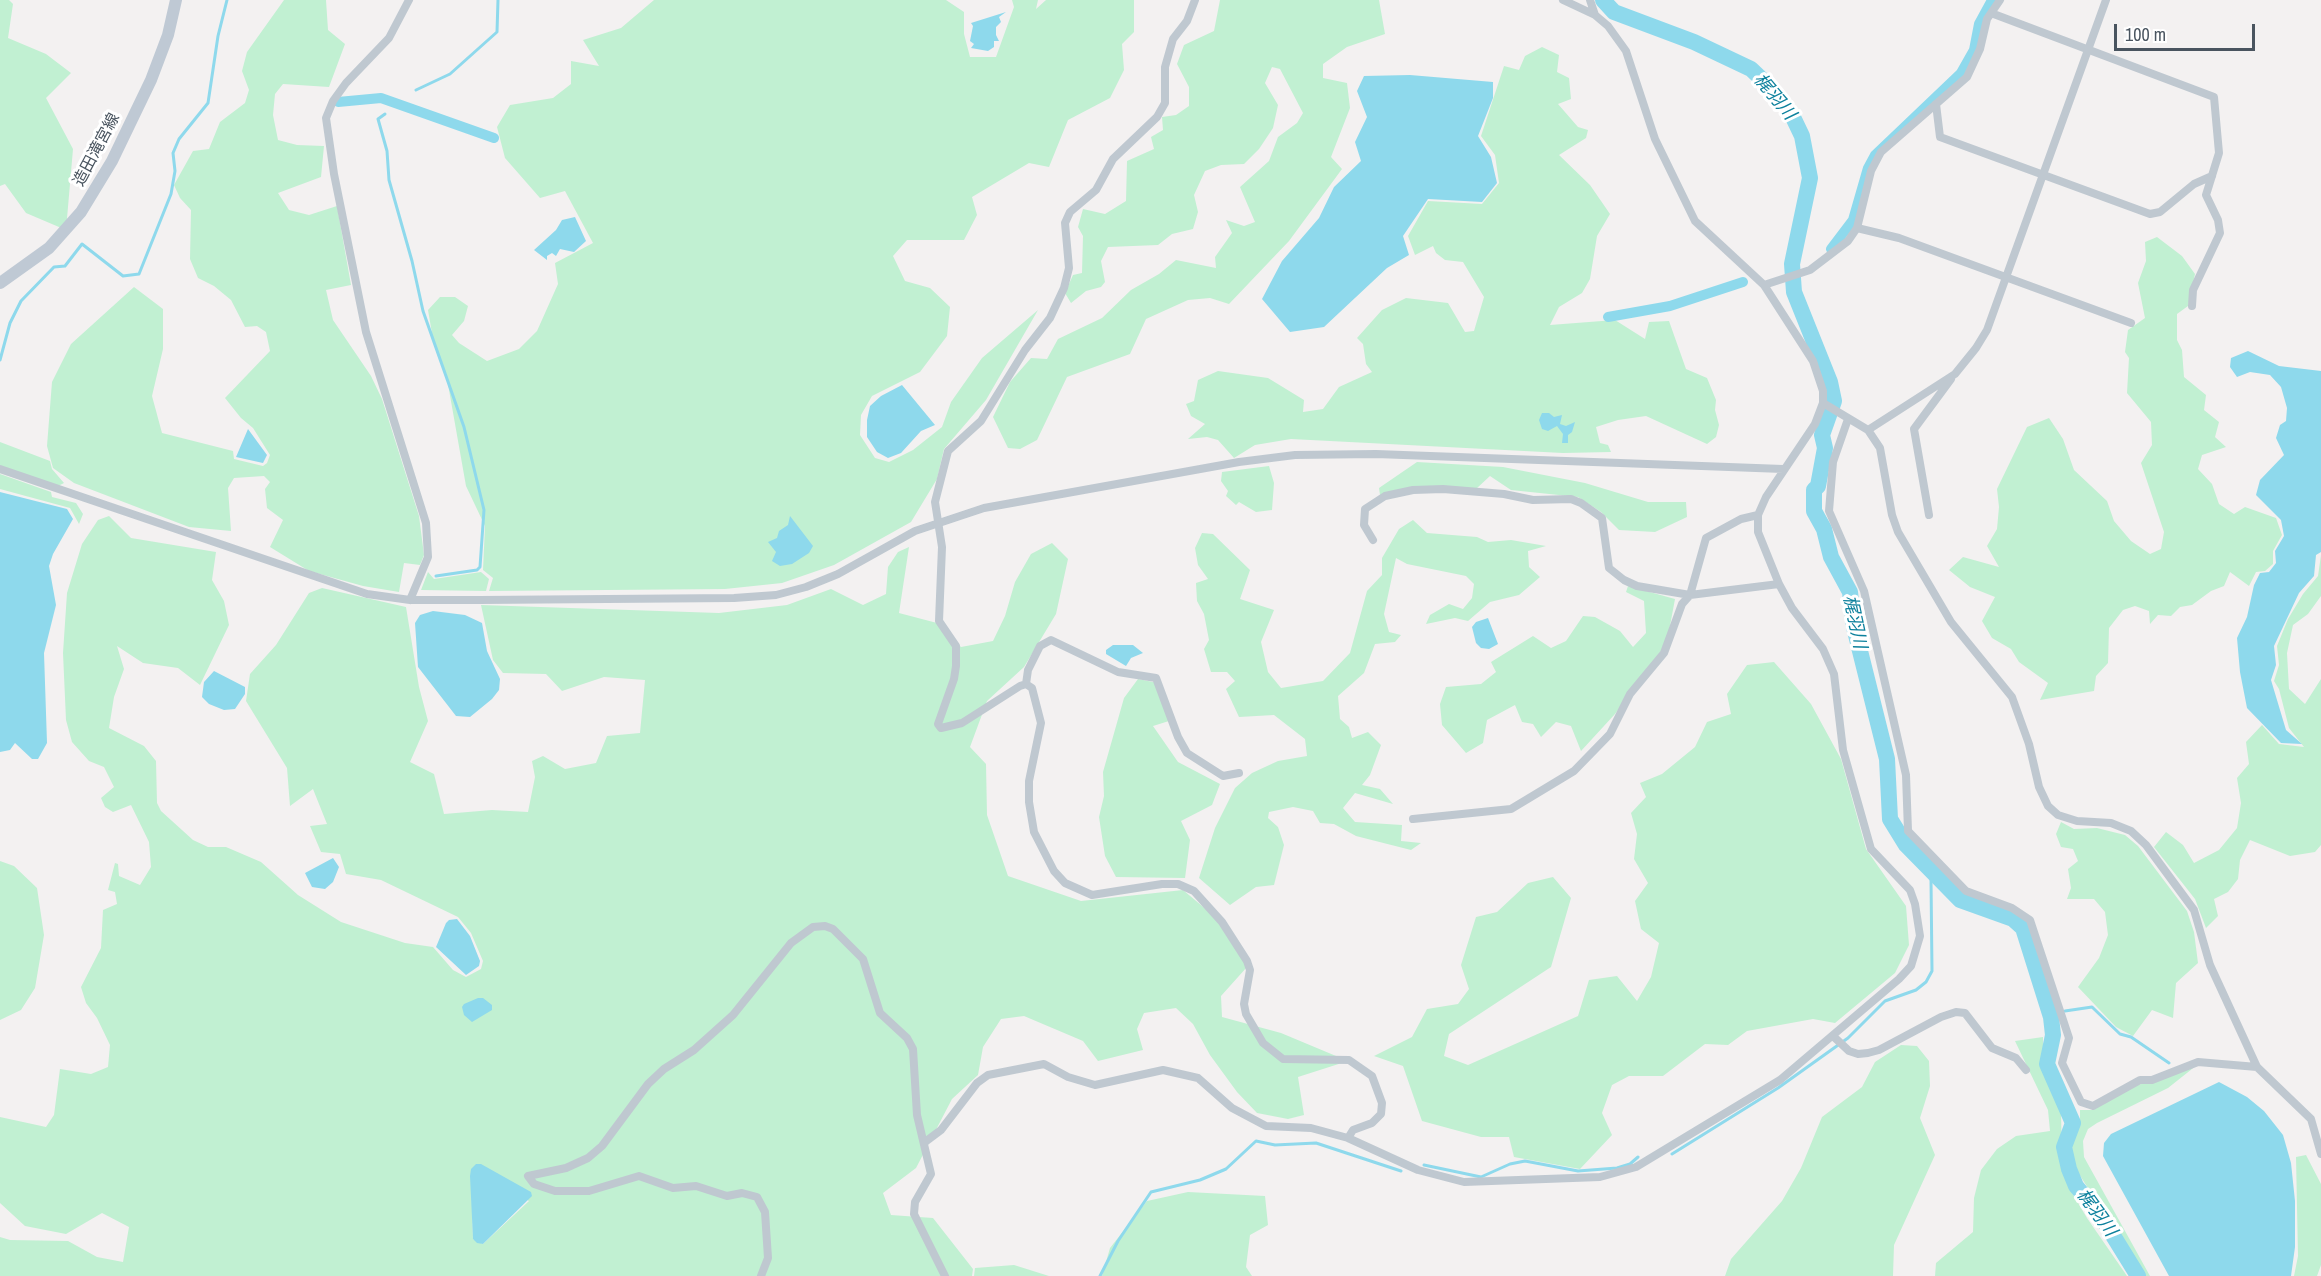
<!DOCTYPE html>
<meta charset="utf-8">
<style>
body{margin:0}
#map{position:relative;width:2321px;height:1276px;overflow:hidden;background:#f3f1f1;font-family:"Archivo Narrow",sans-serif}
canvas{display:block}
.scale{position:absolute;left:2114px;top:24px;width:141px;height:27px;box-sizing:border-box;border:3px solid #49545f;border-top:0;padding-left:8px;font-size:18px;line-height:21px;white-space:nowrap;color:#49545f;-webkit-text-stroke:4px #fff;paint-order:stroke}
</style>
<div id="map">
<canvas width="2321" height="1276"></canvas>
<div class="scale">100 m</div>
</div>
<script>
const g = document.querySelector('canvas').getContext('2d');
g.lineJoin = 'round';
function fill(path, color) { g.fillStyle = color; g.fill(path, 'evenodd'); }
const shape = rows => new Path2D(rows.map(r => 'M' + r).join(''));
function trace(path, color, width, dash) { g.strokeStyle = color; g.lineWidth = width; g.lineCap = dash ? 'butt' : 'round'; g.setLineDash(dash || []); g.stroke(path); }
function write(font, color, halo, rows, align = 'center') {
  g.font = font + ' "Archivo Narrow","Noto Sans JP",sans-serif'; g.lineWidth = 6; g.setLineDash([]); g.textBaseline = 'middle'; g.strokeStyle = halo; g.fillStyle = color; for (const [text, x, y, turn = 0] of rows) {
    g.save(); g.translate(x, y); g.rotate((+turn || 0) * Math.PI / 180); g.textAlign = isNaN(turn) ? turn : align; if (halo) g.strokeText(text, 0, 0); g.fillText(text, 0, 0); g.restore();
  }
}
fill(shape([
 [0,0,9,0,13,4,8,38,46,54,71,73,46,98,73,149,66,230,26,213,5,184,0,186],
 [284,0,326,0,328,30,345,44,329,87,283,84,275,94,273,115,278,140,297,145,324,146,321,177,278,193,289,210,309,215,337,206,351,285,326,290,333,320,371,376,382,399,419,516,424,555,420,565,404,563,399,592,363,586,309,571,270,547,283,520,267,508,265,489,270,482,264,476,234,478,228,488,231,531,189,527,74,483,53,468,47,446,52,382,71,344,134,287,163,309,163,349,152,396,162,433,233,451,234,459,263,466,267,463,270,455,253,428,241,418,225,398,270,351,266,332,257,326,245,327,231,300,214,286,198,278,190,259,191,210,180,198,174,185,193,151,209,149,220,122,245,103,249,90,242,71,247,52],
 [654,0,946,0,964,12,964,34,970,57,996,57,1014,7,1012,0,1038,0,1036,9,1046,0,1134,0,1134,32,1122,44,1124,70,1110,98,1068,120,1049,167,1029,163,972,197,977,215,964,240,907,240,893,256,905,281,930,288,950,307,947,336,920,372,872,396,861,415,860,435,875,458,889,462,913,450,942,427,951,402,982,358,1038,310,986,400,944,449,937,479,911,522,834,565,782,583,725,589,489,591,493,578,483,570,485,526,466,486,446,373,434,345,428,310,440,297,455,297,468,306,464,321,452,335,459,343,487,361,519,349,537,331,558,284,555,263,593,243,565,191,540,198,505,158,497,127,510,105,553,98,571,84,571,61,599,66,583,40,621,28],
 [1220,0,1379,0,1385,34,1347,47,1323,64,1323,78,1347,83,1350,108,1331,157,1342,169,1289,241,1229,304,1210,298,1188,300,1146,319,1130,354,1067,377,1037,440,1020,449,1008,448,993,417,1010,382,1031,358,1047,359,1058,339,1102,318,1131,290,1159,274,1176,260,1216,268,1215,257,1232,233,1226,220,1244,226,1255,222,1240,187,1269,161,1278,137,1297,123,1303,113,1280,69,1272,67,1265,83,1278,105,1273,128,1259,149,1244,164,1221,165,1205,171,1194,195,1198,212,1193,229,1172,234,1158,245,1108,247,1101,261,1105,282,1101,287,1086,291,1071,303,1065,293,1073,275,1082,273,1083,236,1078,227,1083,209,1105,214,1126,201,1127,161,1154,149,1151,137,1163,130,1162,117,1176,115,1189,106,1189,87,1177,64,1184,45,1214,31],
 [1542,47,1559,55,1557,72,1569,78,1571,99,1558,104,1578,127,1588,130,1586,138,1559,155,1590,185,1610,214,1597,236,1590,279,1582,293,1559,307,1550,325,1615,320,1645,339,1649,322,1669,321,1686,369,1707,378,1716,400,1715,410,1719,425,1716,437,1707,444,1646,416,1618,420,1596,427,1600,443,1608,445,1611,452,1563,453,1291,439,1255,445,1234,458,1218,440,1207,437,1188,439,1205,424,1191,416,1186,404,1194,401,1198,380,1218,371,1268,378,1304,400,1303,412,1323,409,1339,387,1372,372,1366,364,1363,344,1357,338,1382,310,1406,298,1448,303,1465,332,1474,331,1484,297,1463,262,1445,260,1436,253,1433,246,1415,255,1408,236,1428,201,1482,204,1499,183,1495,155,1481,136,1504,66,1519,70,1525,56],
 [2157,237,2182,256,2195,274,2188,306,2177,314,2177,340,2182,350,2184,377,2206,395,2204,410,2219,422,2215,437,2226,447,2202,455,2198,469,2212,484,2219,504,2234,514,2245,507,2276,518,2282,535,2273,551,2273,564,2265,571,2256,572,2249,586,2230,572,2224,586,2211,591,2192,605,2180,607,2171,616,2158,615,2150,624,2149,611,2135,606,2123,610,2109,628,2108,663,2096,676,2094,691,2040,700,2048,683,2019,662,2011,649,1992,638,1982,621,1995,597,1970,587,1949,570,1963,557,1999,567,1987,546,1997,529,1999,507,1997,489,2027,427,2049,418,2063,439,2074,470,2107,501,2114,521,2131,541,2150,554,2161,549,2164,532,2141,463,2152,445,2151,422,2127,393,2129,358,2125,352,2128,330,2145,318,2138,283,2146,261,2145,242],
 [0,442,50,461,52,469,64,483,58,486,0,466],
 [1417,462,1503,467,1585,483,1648,502,1686,502,1687,517,1655,532,1619,530,1601,512,1578,497,1511,490,1490,476,1476,489,1380,495,1379,488],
 [1269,466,1274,483,1272,510,1256,512,1239,502,1236,505,1226,496,1228,491,1221,481,1222,472],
 [0,474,51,492,52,497,76,503,83,514,79,524,70,508,0,489],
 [109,516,131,538,216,552,212,580,224,601,229,625,200,685,178,668,143,663,117,646,124,669,114,697,109,728,144,746,156,761,157,803,161,811,193,840,208,847,226,847,261,862,298,895,341,922,405,943,433,947,453,970,466,977,481,969,483,961,471,933,458,917,381,880,346,874,340,854,321,852,310,826,327,824,313,789,290,806,287,768,246,701,250,674,276,645,309,593,322,588,406,607,419,687,428,721,410,762,434,774,444,814,492,810,528,812,535,777,532,761,543,756,565,769,596,763,607,736,640,733,645,680,604,677,562,691,546,674,503,673,493,660,481,605,719,613,787,605,831,589,863,605,886,594,888,567,898,552,909,547,899,613,937,623,961,647,993,641,1005,616,1015,582,1031,554,1052,543,1068,559,1056,614,1024,667,987,701,970,747,986,764,987,815,1008,876,1081,901,1183,890,1214,916,1247,967,1221,996,1222,1017,1281,1033,1348,1061,1298,1077,1304,1115,1288,1119,1257,1113,1237,1092,1210,1055,1193,1024,1176,1008,1144,1013,1137,1029,1143,1050,1098,1061,1083,1041,1024,1016,1001,1019,983,1047,978,1075,952,1099,916,1168,883,1193,891,1215,933,1218,973,1269,972,1276,0,1276,0,1237,10,1240,68,1241,97,1257,123,1262,129,1227,102,1213,66,1234,25,1226,0,1203,0,1117,46,1127,54,1115,60,1069,91,1074,108,1067,110,1045,97,1018,86,1003,81,987,101,948,103,910,117,904,115,892,108,890,115,863,118,864,119,876,140,885,151,867,149,842,131,805,113,812,105,807,101,798,114,787,104,767,89,761,72,742,66,720,63,653,67,593,82,544,98,520],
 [471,1169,529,1201,483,1244,473,1239],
 [1413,520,1427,533,1477,537,1488,542,1511,540,1546,546,1528,551,1529,567,1540,577,1519,595,1490,602,1468,621,1455,618,1426,624,1430,615,1449,604,1463,609,1472,598,1474,584,1466,576,1407,564,1396,558,1384,614,1389,632,1401,635,1395,642,1375,644,1364,673,1338,696,1340,719,1349,727,1352,738,1368,732,1381,745,1370,775,1362,785,1380,789,1393,804,1355,793,1343,808,1355,822,1402,825,1401,841,1421,843,1411,850,1356,836,1334,824,1320,823,1313,811,1293,807,1269,812,1268,818,1278,827,1284,845,1274,885,1256,887,1230,905,1199,878,1215,828,1235,788,1252,773,1278,761,1307,756,1305,739,1274,715,1239,717,1226,689,1235,681,1227,672,1211,672,1204,649,1209,640,1204,614,1197,601,1196,583,1208,579,1198,565,1195,548,1202,533,1213,534,1250,570,1240,599,1274,610,1261,642,1268,672,1281,688,1323,681,1350,653,1367,591,1382,575,1382,558,1399,529],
 [2321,555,2321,596,2308,614,2293,625,2287,653,2289,689,2305,704,2321,679,2321,845,2315,852,2290,856,2250,840,2240,860,2238,879,2228,892,2214,899,2218,916,2206,928,2195,899,2154,847,2166,832,2183,845,2194,863,2219,850,2237,828,2241,803,2237,778,2249,764,2246,742,2262,725,2279,744,2304,747,2289,728,2279,689,2274,681,2279,665,2277,646,2288,619,2303,594,2318,576],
 [428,572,434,579,481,572,489,579,486,591,421,590],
 [1628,586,1675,599,1669,631,1661,651,1615,714,1581,751,1571,726,1556,722,1541,737,1533,724,1522,722,1515,705,1487,720,1483,743,1466,753,1442,725,1440,704,1446,687,1481,684,1496,672,1491,662,1533,636,1551,648,1566,641,1583,616,1595,617,1620,631,1633,647,1646,633,1644,601,1626,592],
 [1774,662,1811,704,1841,759,1866,849,1906,906,1909,945,1895,973,1835,1023,1813,1019,1747,1031,1728,1045,1705,1044,1663,1076,1629,1076,1612,1085,1602,1113,1612,1135,1580,1169,1514,1157,1509,1137,1481,1137,1422,1121,1403,1066,1374,1056,1412,1037,1427,1009,1458,1004,1469,989,1461,965,1476,917,1497,912,1528,883,1553,877,1571,898,1551,967,1449,1034,1444,1056,1468,1065,1578,1016,1589,980,1617,976,1637,1001,1651,977,1659,943,1641,929,1635,901,1648,883,1634,859,1637,834,1631,813,1646,797,1640,783,1662,774,1695,747,1707,722,1731,714,1727,694,1747,665],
 [1138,679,1158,683,1169,721,1153,726,1178,762,1220,784,1212,805,1181,821,1190,840,1185,878,1116,877,1105,856,1099,817,1104,796,1103,772,1124,698],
 [2061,822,2074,829,2097,828,2125,835,2138,846,2187,911,2194,932,2198,963,2176,983,2173,1018,2152,1010,2133,1036,2116,1027,2078,987,2099,958,2108,935,2105,912,2094,899,2067,899,2071,888,2068,869,2078,861,2073,849,2061,847,2056,834],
 [0,861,14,866,37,888,44,935,35,988,21,1010,0,1020],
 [2043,1037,2043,1064,2061,1111,2062,1162,2068,1186,2087,1218,2127,1276,1935,1276,1936,1263,1973,1232,1974,1198,1981,1170,1997,1149,2016,1136,2050,1131,2048,1110,2015,1041],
 [1901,1045,1917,1046,1929,1061,1930,1086,1920,1118,1935,1155,1894,1245,1893,1276,1725,1276,1731,1259,1782,1201,1801,1168,1822,1117,1862,1087,1875,1062],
 [2197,1065,2168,1088,2097,1123,2088,1129,2083,1141,2084,1157,2150,1276,2144,1276,2079,1174,2071,1158,2069,1145,2080,1120,2080,1110,2093,1110,2137,1085,2163,1079],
 [2306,1155,2321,1184,2321,1265,2317,1276,2294,1276,2298,1256,2296,1157],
 [1188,1192,1265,1196,1268,1225,1250,1235,1246,1267,1252,1276,1102,1276,1110,1248,1147,1201],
 [1014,1265,1049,1276,974,1276,975,1268]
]), '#c1f0d2');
fill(shape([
 [1006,12,999,17,1001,22,996,27,996,35,999,41,994,41,994,47,988,51,971,48,974,44,970,41,973,26,971,23],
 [1410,75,1493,82,1493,98,1478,136,1491,157,1497,183,1482,202,1428,199,1403,236,1409,255,1387,268,1324,327,1290,332,1262,299,1282,261,1319,218,1334,187,1361,161,1355,142,1367,117,1357,91,1364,76],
 [575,217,586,241,574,252,560,249,556,256,552,253,547,256,547,260,534,250,556,230,562,220],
 [2248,351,2279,366,2321,371,2321,552,2316,555,2314,576,2299,593,2274,646,2276,665,2271,680,2286,730,2302,744,2281,743,2247,708,2240,672,2237,638,2247,617,2254,585,2260,573,2269,572,2276,563,2275,551,2284,536,2281,520,2256,495,2260,480,2284,455,2276,438,2280,425,2286,421,2287,408,2281,387,2270,375,2250,372,2237,377,2230,367,2231,358],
 [902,385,935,425,921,431,901,453,888,458,877,452,867,437,867,420,870,406,881,396],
 [1542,413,1549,413,1554,417,1562,415,1560,424,1566,426,1575,422,1572,432,1568,435,1568,443,1562,443,1563,434,1557,426,1548,431,1542,429,1539,420],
 [248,429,267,455,263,463,236,457],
 [0,492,67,509,73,519,53,554,49,566,56,605,44,653,47,743,38,759,32,759,15,743,10,750,0,752],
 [790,516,813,546,809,553,792,564,780,566,772,561,776,552,768,542,777,538,779,531,788,525],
 [433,611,465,615,482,623,487,651,500,679,499,690,492,699,470,717,456,716,418,667,415,623,420,615],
 [1488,618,1498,644,1489,649,1481,648,1476,643,1472,627,1476,622],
 [1113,645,1133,645,1143,653,1131,658,1126,666,1106,654,1106,650],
 [214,671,245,687,245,694,235,709,224,710,209,704,202,697,204,682],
 [333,858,339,867,333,882,325,889,312,887,305,873],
 [457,919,470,936,480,961,479,966,466,975,436,947,446,923,449,920],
 [478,998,483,998,492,1005,492,1010,472,1022,464,1015,462,1007,464,1004],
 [2219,1082,2247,1097,2264,1111,2283,1135,2291,1163,2295,1201,2295,1247,2291,1276,2169,1276,2103,1156,2104,1143,2111,1134],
 [476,1164,481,1164,531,1192,532,1196,483,1244,477,1243,473,1239,470,1176,471,1169]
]), '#8ed9ec');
trace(shape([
 [416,90,450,74,497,32,498,0],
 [385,114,378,119,387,151,389,180,412,261,423,311,464,427,484,510,480,567,477,570,436,576],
 [0,360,10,323,21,301,54,267,65,266,82,244,123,276,139,274,171,194,175,171,173,153,179,139,208,103,218,36,227,0],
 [2065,1011,2092,1007,2120,1034,2131,1037,2169,1063],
 [1672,1154,1778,1088,1848,1038,1885,1001,1916,990,1926,982,1932,971,1931,880,1936,876],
 [1424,1165,1481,1177,1510,1164,1525,1161,1578,1171,1617,1168,1630,1164,1638,1157],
 [1100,1276,1118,1241,1151,1192,1200,1180,1226,1169,1256,1141,1275,1145,1316,1143,1401,1171]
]), '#8ed9ec', 3);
trace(shape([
 [338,102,381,98,494,138],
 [1831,249,1853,220,1868,168,1875,155,1961,73,1974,50,1979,24,1992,0],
 [1608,317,1670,306,1743,282]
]), '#8ed9ec', 10);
trace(shape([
 [1603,0,1614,12,1694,42,1751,69,1771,88,1791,113,1802,136,1810,178,1792,264,1794,292,1830,382,1834,401,1822,435,1825,448,1818,486,1814,490,1814,511,1824,529,1831,557,1850,592,1854,627,1887,759,1890,819,1906,845,1960,900,2013,919,2023,928,2051,1017,2053,1035,2047,1064,2073,1123,2064,1147,2069,1169,2076,1186,2101,1216,2138,1276]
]), '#8ed9ec', 16);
trace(shape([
 [409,0,389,38,346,83,333,101,326,118,334,174,366,332,426,523,428,557,410,600],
 [1195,0,1187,21,1173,39,1165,67,1165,103,1157,117,1113,159,1096,190,1070,212,1065,223,1069,268,1064,288,1050,318,1025,350,981,421,948,451,935,502,942,547,939,621,956,646,956,666,954,679,938,724,941,728,962,723,1020,686,1026,684,1032,688,1041,723,1029,781,1029,802,1034,832,1054,871,1065,883,1092,895,1162,884,1178,884,1194,891,1222,922,1247,961,1250,970,1244,1004,1246,1014,1263,1043,1283,1059,1349,1060,1372,1076,1382,1103,1381,1114,1372,1123,1353,1130,1348,1138],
 [1590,0,1595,15],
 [1991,13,2214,97,2219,153,2206,195,2218,220,2220,233,2193,290,2192,306],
 [1936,104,1940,137,2150,214,2160,212,2194,184,2212,176],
 [1857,228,1899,238,2131,323],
 [1764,285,1810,270,1848,241,1857,228,1871,171,1881,152,1967,77,1980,49,1987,19,2000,0],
 [1823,403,1868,430,1880,448,1892,515,1898,532,1951,622,2012,697,2029,744,2039,787,2048,806,2058,815,2077,821,2111,823,2131,831,2146,845,2194,910,2210,965,2257,1067,2311,1119,2321,1154],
 [1848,419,1833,462,1829,511,1864,591,1906,775,1908,831,1966,891,2012,908,2030,920,2069,1038,2062,1063,2081,1102,2093,1106,2140,1080,2152,1080,2198,1062,2257,1067],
 [1868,430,1955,374,1976,348,1987,330,2106,0],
 [0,469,367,594,410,600,480,600,734,598,776,595,806,587,838,574,915,531,984,508,1239,462,1295,455,1376,454,1783,469],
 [1929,515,1914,429,1951,379],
 [1373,540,1364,525,1365,509,1385,496,1413,490,1443,489,1504,494,1533,500,1571,499,1581,503,1602,518,1609,568,1624,580,1637,586,1690,595,1779,584],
 [1026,684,1028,670,1040,646,1051,640,1118,672,1156,678,1178,737,1187,753,1223,776,1239,773],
 [1413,819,1511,809,1574,771,1610,734,1630,694,1664,653,1682,604,1690,595,1706,538,1741,519,1758,515],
 [1833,1036,1849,1051,1858,1054,1868,1053,1879,1050,1941,1017,1956,1012,1965,1013,1992,1048,2016,1058,2026,1070],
 [925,1142,941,1130,977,1083,988,1075,1044,1064,1068,1077,1095,1085,1163,1070,1198,1078,1232,1108,1266,1126,1311,1128,1348,1138,1418,1170,1464,1182,1600,1177,1636,1167,1780,1080,1899,979,1911,966,1920,936,1915,904,1910,890,1871,849,1843,750,1834,674,1823,649,1792,608,1779,584,1758,532,1758,515,1766,497,1815,424,1823,403,1823,391,1813,361,1764,285,1695,221,1655,139,1626,51,1608,26,1595,15,1563,0],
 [761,1276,768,1258,765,1212,757,1197,742,1193,727,1196,696,1186,673,1188,639,1176,589,1191,555,1191,534,1184,528,1176,566,1168,588,1158,602,1146,648,1084,664,1069,694,1050,733,1015,791,943,813,927,825,926,833,929,863,959,880,1013,907,1038,913,1049,917,1115,931,1174,915,1202,914,1214,945,1276]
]), '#bfc8d0', 8);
trace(shape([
 [0,283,49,248,81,212,112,161,151,80,168,35,176,0]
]), '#bfc9d4', 12);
write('16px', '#49545f', '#fff', [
 ["造田滝宮線",97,150,-62]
]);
write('italic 18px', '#0d819d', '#fff', [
 ["梶羽川",1774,97,50],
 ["梶羽川",1854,622,78],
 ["梶羽川",2096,1213,54]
]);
</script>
